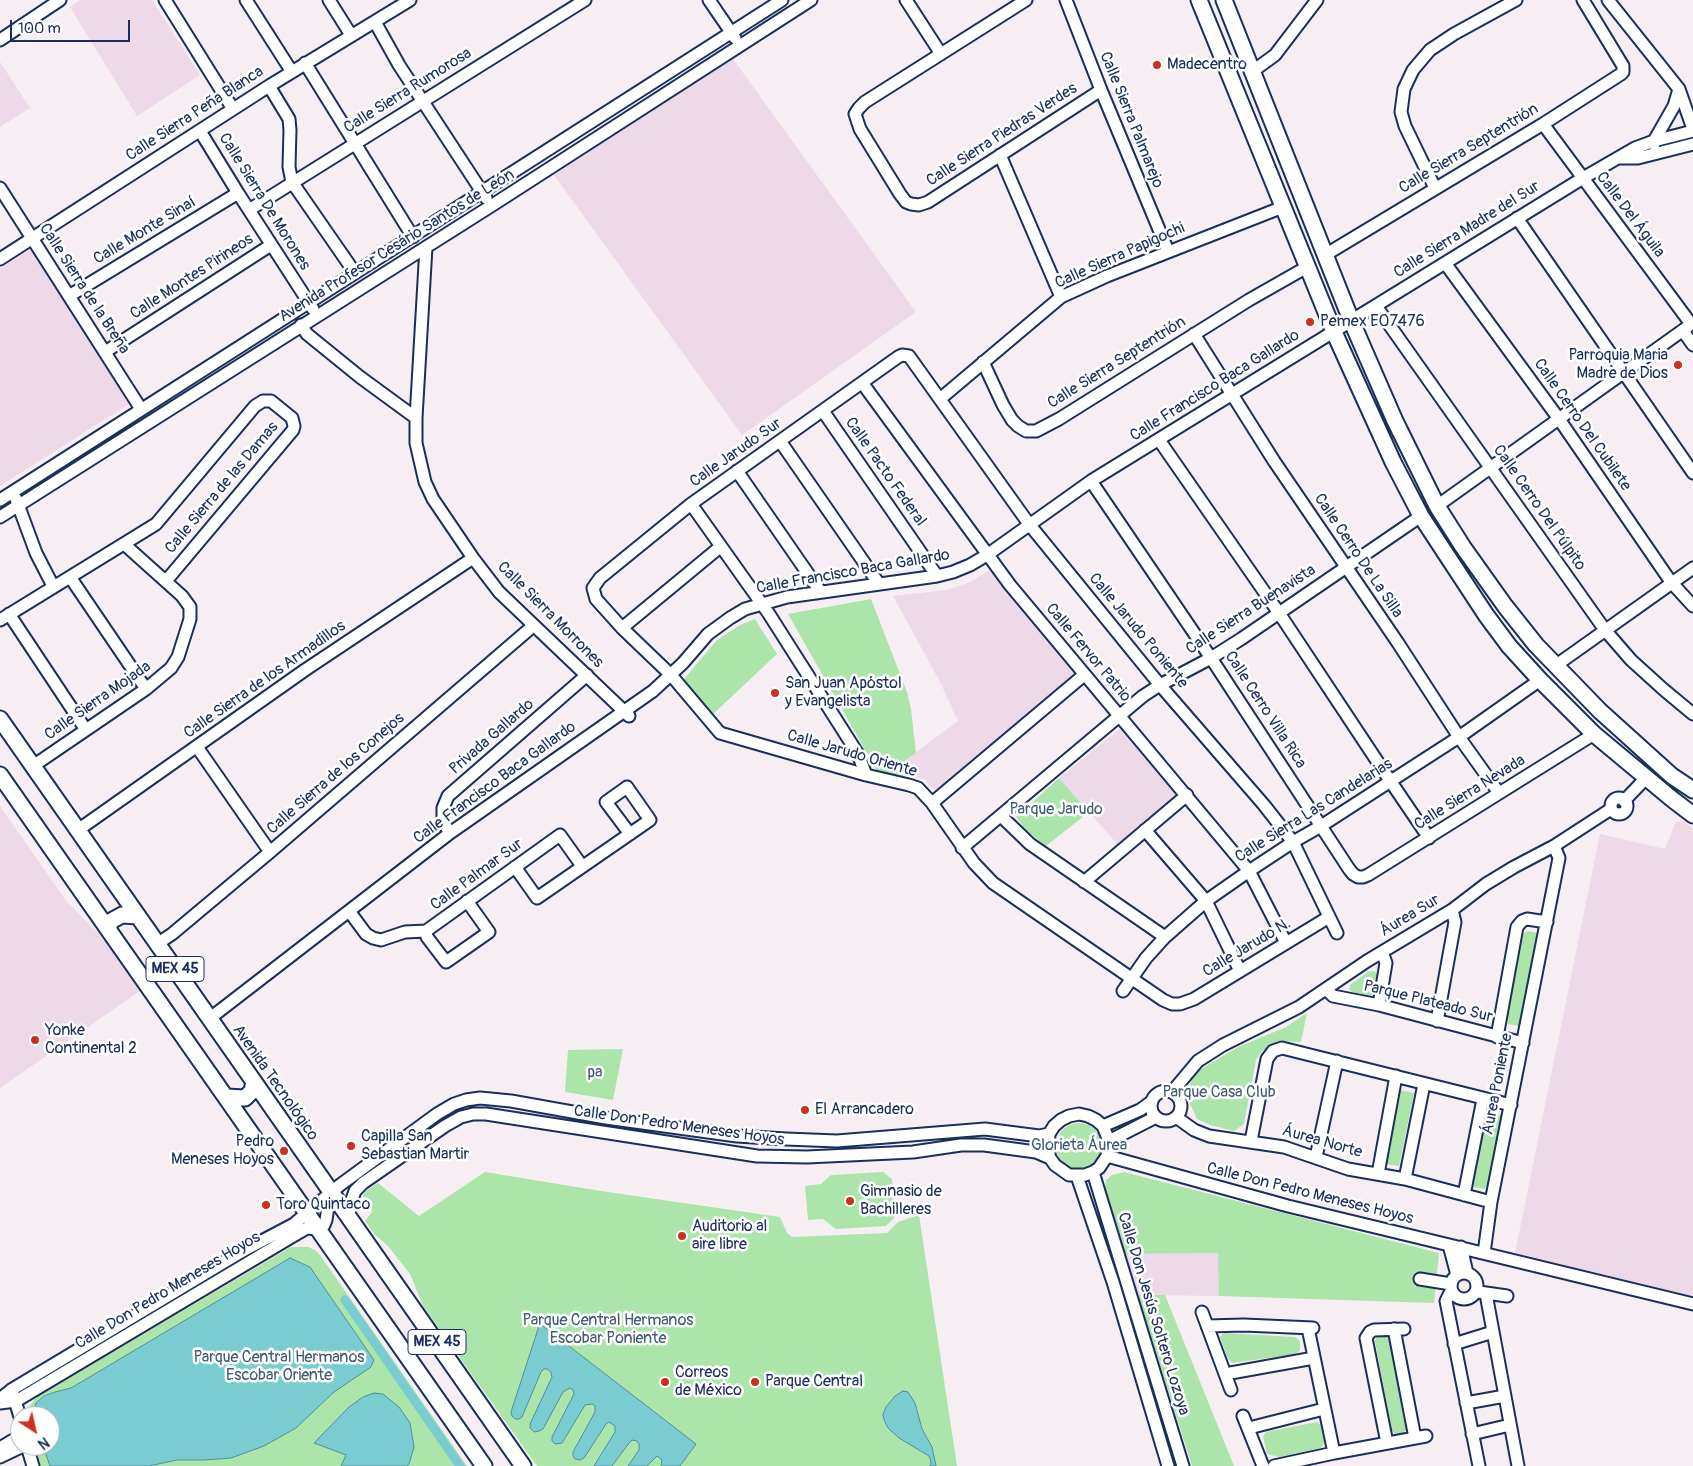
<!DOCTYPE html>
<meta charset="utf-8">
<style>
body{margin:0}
#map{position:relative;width:1693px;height:1466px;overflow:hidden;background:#f7eef4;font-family:Pangolin,sans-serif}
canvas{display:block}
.north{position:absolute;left:10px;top:1406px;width:50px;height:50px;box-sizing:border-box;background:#fff;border:1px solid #a4acbf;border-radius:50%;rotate:145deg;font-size:14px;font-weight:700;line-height:20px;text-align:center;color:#1b2f5e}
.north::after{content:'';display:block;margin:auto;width:18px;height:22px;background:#c8321e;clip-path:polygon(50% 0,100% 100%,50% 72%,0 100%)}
.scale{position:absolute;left:10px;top:20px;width:120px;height:22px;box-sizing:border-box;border:2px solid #1b2f5e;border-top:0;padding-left:6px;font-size:15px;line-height:18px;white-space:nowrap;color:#1b2f5e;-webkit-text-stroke:4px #fff;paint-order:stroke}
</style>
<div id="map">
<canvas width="1693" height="1466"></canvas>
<div class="north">N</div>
<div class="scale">100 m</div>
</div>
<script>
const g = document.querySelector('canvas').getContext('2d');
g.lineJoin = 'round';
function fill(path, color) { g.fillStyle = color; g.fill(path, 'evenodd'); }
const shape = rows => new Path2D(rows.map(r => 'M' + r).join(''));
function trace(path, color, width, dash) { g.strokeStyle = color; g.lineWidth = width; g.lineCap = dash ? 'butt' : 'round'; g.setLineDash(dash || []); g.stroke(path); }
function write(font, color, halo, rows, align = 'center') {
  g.font = font + ' Pangolin,sans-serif'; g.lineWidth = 5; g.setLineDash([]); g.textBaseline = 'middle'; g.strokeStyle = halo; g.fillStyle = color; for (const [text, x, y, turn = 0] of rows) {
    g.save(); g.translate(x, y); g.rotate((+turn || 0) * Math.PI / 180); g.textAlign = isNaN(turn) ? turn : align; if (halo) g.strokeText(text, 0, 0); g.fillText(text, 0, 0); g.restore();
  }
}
fill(shape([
 [80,0,152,0,200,75,137,116,70,7],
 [733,59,916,312,742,435,554,175],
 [0,62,30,108,0,127],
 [30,249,129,404,0,486,0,269],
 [990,570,1075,673,935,791,925,779,900,776,907,759,958,721,940,682,893,596,947,590,970,582],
 [1121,728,1177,795,1119,846,1059,778],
 [0,806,67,902,106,941,140,991,0,1088],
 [1683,821,1693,828,1693,1296,1515,1253,1600,834,1665,849,1676,822],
 [1219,1253,1219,1296,1138,1295,1125,1254]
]), '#edd9e7');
fill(shape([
 [871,599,907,692,911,709,916,753,907,759,900,776,877,771,788,614],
 [755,619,777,654,709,718,679,685,717,640,740,625],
 [1059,778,1089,812,1046,846,1026,830,1016,817],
 [1528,931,1538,933,1519,1026,1508,1024,1507,1015,1523,934],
 [1374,971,1378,974,1374,993,1372,996,1352,992,1349,989,1350,985,1368,972],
 [1307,1013,1301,1042,1282,1041,1271,1045,1262,1051,1256,1060,1244,1124,1234,1131,1210,1125,1197,1119,1190,1104,1188,1090,1191,1081,1195,1075,1201,1069,1238,1047,1286,1027],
 [623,1049,613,1100,565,1092,568,1050],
 [1400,1090,1414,1093,1399,1166,1386,1164],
 [1487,1112,1502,1115,1486,1189,1473,1187],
 '1056 1146a23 23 0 1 1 46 0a23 23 0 1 1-46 0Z',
 [485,1172,601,1191,780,1217,787,1233,792,1237,887,1233,898,1222,919,1215,957,1466,537,1466,423,1306,410,1274,388,1246,375,1235,365,1221,372,1212,372,1206,367,1199,363,1197,365,1192,378,1183,419,1216],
 [883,1172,892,1179,895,1217,886,1226,836,1229,823,1219,808,1220,805,1186,821,1184,831,1175],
 [1124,1172,1439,1253,1434,1303,1219,1296,1218,1253,1125,1254,1105,1188,1106,1180,1112,1175],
 [291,1247,308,1247,315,1250,320,1255,467,1466,41,1466,35,1446,50,1446,50,1416,28,1416,30,1405,37,1397],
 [1138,1295,1165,1295,1234,1466,1192,1466],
 [1224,1333,1295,1337,1300,1341,1300,1350,1296,1354,1232,1363,1228,1359,1220,1337],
 [1385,1336,1389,1340,1406,1430,1403,1434,1396,1435,1392,1431,1375,1341,1377,1337],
 [1317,1422,1321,1425,1324,1443,1321,1448,1279,1457,1267,1454,1263,1436,1266,1432]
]), '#ace5aa');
const water = shape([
 [290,1258,310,1267,374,1360,371,1367,334,1392,296,1428,264,1446,231,1458,204,1460,177,1460,149,1466,50,1466,43,1446,50,1446,50,1416,33,1416,36,1403,44,1396,55,1392,71,1388,290,1258],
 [539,1326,543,1326,696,1444,680,1466,661,1466,662,1460,657,1456,647,1466,628,1466,639,1450,639,1444,637,1441,632,1440,629,1443,612,1466,594,1466,615,1432,615,1426,609,1422,606,1424,584,1458,580,1460,575,1459,573,1456,573,1452,595,1412,595,1406,592,1404,585,1405,562,1443,555,1444,552,1441,552,1437,574,1394,573,1390,570,1388,563,1392,543,1429,539,1431,534,1432,530,1428,530,1424,552,1377,551,1372,547,1369,544,1369,541,1372,522,1417,519,1419,515,1419,512,1416,511,1412,539,1326],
 [903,1391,908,1392,915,1403,922,1429,932,1447,936,1466,930,1466,931,1462,929,1456,899,1438,888,1428,884,1420,883,1414,886,1407,895,1396,903,1391],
 [374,1393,383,1394,399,1407,410,1423,414,1447,409,1464,407,1466,341,1466,346,1455,314,1443,349,1407,363,1397,374,1393]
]);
fill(water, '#7accd1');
trace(water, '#548da3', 1);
trace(shape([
 [345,1300,460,1466]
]), '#7accd1', 9);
const minor = shape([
 [165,0,233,109],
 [246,0,292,72],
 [329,0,351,35],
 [709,0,735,38],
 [906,0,941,54],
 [1026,0,865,102,859,108,855,114,860,129,900,194,906,202,911,204,919,205,928,202,1101,90],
 [1066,0,1101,90,1168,251],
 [1608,0,1679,89,1693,129],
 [375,22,399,65,486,198],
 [0,40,60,0],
 [305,63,413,237],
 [1253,71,1275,55,1317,0],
 [269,86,289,119,290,130,289,167,292,182,355,273],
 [1543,124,1691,324],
 [200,131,238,193,313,309],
 [1654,144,1654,141,1674,106,1679,89],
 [1000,155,1061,297],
 [1619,158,1638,158,1693,144],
 [0,188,141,409],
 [1435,188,1405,126,1401,112,1404,89,1413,70,1430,50,1454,34,1516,0],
 [249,210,585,0],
 [1517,218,1693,473],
 [426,247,416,418,416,443,425,482,433,499,473,558,499,592,629,716],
 [1325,255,1543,124,1621,74,1623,72,1623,66,1583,0],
 [0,259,269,86,410,0],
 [1445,263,1559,419,1671,582,1693,606],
 [69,296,238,193],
 [1376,306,1605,630,1631,660,1663,689,1693,714],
 [301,325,307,334,360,377,416,418],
 [1683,331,1693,345],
 [1194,334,1274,461,1398,643,1459,737,1499,793],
 [105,352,271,245],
 [983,362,1003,405,1012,420,1018,426,1026,431,1036,431,1059,419,1249,300,1307,267],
 [863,384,1010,585,1249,871,1286,943],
 [940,399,1061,297,1107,276,1283,207],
 [823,411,937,576],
 [1159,440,1279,613,1391,782,1429,838],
 [780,441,879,584],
 [737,471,820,591],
 [1091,481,1211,658,1349,869,1353,874,1358,877,1363,877,1368,875,1594,734],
 [16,499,36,553,53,586],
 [0,500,782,0],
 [691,504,769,614,858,754,866,775],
 [1437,506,1693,323],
 [0,517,491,206,811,0],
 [70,577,146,689],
 [9,614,86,730],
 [0,620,156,524,255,406,263,401,271,401,292,418,294,426,293,430,166,581],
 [622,628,720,547],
 [1555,666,1693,568],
 [197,747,270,852],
 [33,766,146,689,171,668,178,657,190,619,190,607,182,596,124,544],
 '1611 806a8 8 0 1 1 16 0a8 8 0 1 1-16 0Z',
 [1624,801,1646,778],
 [932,803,1084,675],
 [1001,816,1030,844,1165,937],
 [78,830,305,670,473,558],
 [1145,830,1206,901,1240,971],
 [450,833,443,822,443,808,448,796,587,675],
 [962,848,1143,696,1160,685,1211,658,1241,639,1421,516],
 [515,867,537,898,650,820,627,787,606,802,630,834],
 [1084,882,1187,795],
 [349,911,366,934,373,938,381,940,405,932,426,931,560,835,582,866],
 [1329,917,1194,999,1180,1004,1172,1004,1163,1000,993,883,974,863,932,803,918,788,909,785,866,775,720,733,671,675,622,628,596,599,593,588,600,578,691,504,898,357,902,355,909,356,1029,524,1160,685,1264,805,1293,842,1337,933],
 [426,931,427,937,446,962,489,932,467,901],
 [157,944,172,934,270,852,533,626],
 [1327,990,1333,996,1379,1005,1523,1043],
 [1123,991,1146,958,1165,937,1206,901,1249,871,1293,842,1321,826,1459,737,1540,680],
 [1379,1005,1386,963,1382,952],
 [209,1019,450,833,653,691,683,663,708,634,730,618,745,609,787,597,937,576,953,572,970,565,987,555,1091,481,1583,178,1635,148,1654,141,1693,131],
 [1437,1021,1455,922,1452,910],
 [1497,1037,1517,927,1522,921,1527,919,1547,922],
 '1151 1106a15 15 0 1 1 30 0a15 15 0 1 1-30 0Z',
 [1172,1092,1198,1061,1223,1045,1299,1007,1367,961,1452,910,1486,884,1514,867,1554,846,1611,809],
 [1176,1117,1194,1130,1209,1136,1284,1147,1348,1169,1405,1179,1491,1202],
 [1103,1126,1140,1110,1151,1102],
 [1109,1141,1156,1117],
 [1251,1141,1267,1059,1273,1051,1282,1048,1511,1105],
 [1107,1156,1288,1206,1693,1304],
 [1316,1157,1337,1061],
 [1093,1172,1183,1466],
 [1378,1174,1396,1076],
 [1077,1176,1113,1282,1168,1466],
 [1405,1179,1424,1084],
 [1464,1195,1483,1099],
 [349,1219,350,1205,355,1191,363,1183,445,1126,461,1117,473,1114,486,1114,757,1156,807,1157,913,1152,961,1145,984,1145,1036,1152,1050,1158],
 [1449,1245,1457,1275],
 [1461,1247,1467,1273],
 [1484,1253,1491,1202,1559,858,1554,846],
 '1451 1286a13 13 0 1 1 26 0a13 13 0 1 1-26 0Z',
 [1420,1279,1451,1284],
 [1451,1291,1446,1301,1479,1466],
 [1479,1292,1507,1296],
 [1486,1294,1518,1466],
 [1202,1312,1231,1390],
 [1207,1326,1244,1325,1313,1328],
 [1308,1328,1334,1453],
 [1394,1329,1415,1438],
 [1454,1344,1493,1332],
 [1225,1374,1314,1358],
 [13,1394,20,1417],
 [0,1399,11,1390,241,1252,294,1224,340,1185,437,1114,454,1104,466,1100,480,1098,511,1101,606,1118,737,1136,786,1139,837,1141,985,1129,1039,1136,1049,1134,1054,1126,1061,1120,1069,1116,1079,1114,1088,1116,1096,1120,1103,1126,1109,1141,1107,1156,1099,1168,1093,1172,1085,1175,1069,1175,1055,1165,1050,1158,1048,1150,1049,1134],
 [0,1403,16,1401,293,1236,307,1228,318,1229,324,1225,326,1220,330,1193],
 [1466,1403,1505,1396],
 [1243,1416,1263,1466],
 [1249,1428,1324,1409],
 [1472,1434,1510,1425],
 [1387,1443,1366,1338,1370,1332,1374,1330,1404,1329],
 [27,1446,33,1466],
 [0,1448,20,1436],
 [0,1457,23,1446],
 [1274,1466,1334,1453,1426,1436]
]);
const major = shape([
 [1199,0,1334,332,1393,462,1421,516,1486,615,1509,646,1540,680,1594,734,1672,799,1693,815],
 [1224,0,1351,320,1395,421,1437,506,1463,547,1505,606,1536,645,1600,711,1672,776,1693,790],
 [0,719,523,1466],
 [0,775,484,1466],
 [108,928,111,921,122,915,138,916],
 [226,1097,245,1098,252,1091,254,1082]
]);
trace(minor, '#1b2f5e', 15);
trace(major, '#1b2f5e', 19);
trace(minor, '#fff', 11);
trace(major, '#fff', 15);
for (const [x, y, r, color] of [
 [1157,65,5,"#c8321e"],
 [1310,322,5,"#c8321e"],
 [1678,365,5,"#c8321e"],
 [775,693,5,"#c8321e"],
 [35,1040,5,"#c8321e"],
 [805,1110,5,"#c8321e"],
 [351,1146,5,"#c8321e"],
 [284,1151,5,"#c8321e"],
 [850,1201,5,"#c8321e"],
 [266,1205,5,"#c8321e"],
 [682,1236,5,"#c8321e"],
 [665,1382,5,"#c8321e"],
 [755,1382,5,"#c8321e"]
]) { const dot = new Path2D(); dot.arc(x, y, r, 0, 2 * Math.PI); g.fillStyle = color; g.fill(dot); trace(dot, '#fff', 2); }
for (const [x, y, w] of [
 [175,969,58],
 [437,1342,58]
]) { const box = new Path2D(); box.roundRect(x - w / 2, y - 12.5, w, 25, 4); g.fillStyle = '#fff'; g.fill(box); trace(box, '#1b2f5e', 1); }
write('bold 15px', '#1b2f5e', null, [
 ["MEX 45",175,969],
 ["MEX 45",437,1342]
]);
write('16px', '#1b2f5e', '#fff', [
 ["Madecentro",1167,65],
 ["Pemex E07476",1320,322],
 ["Parroquia Maria",1668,356,"right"],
 ["Madre de Dios",1668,374,"right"],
 ["San Juan Apóstol",785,684],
 ["y Evangelista",785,702],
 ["Yonke",45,1031],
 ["Continental 2",45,1049],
 ["El Arrancadero",815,1110],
 ["Capilla San",361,1137],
 ["Sebastian Martir",361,1155],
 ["Pedro",274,1142,"right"],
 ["Meneses Hoyos",274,1160,"right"],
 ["Gimnasio de",860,1192],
 ["Bachilleres",860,1210],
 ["Toro Quintaco",276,1205],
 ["Auditorio al",692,1227],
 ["aire libre",692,1245],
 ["Correos",675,1373],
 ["de México",675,1391],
 ["Parque Central",765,1382]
], 'left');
write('16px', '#1b2f5e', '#fff', [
 ["Calle Sierra Rumorosa",408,91,-32],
 ["Calle Sierra Peña Blanca",195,114,-33],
 ["Calle Sierra Palmarejo",1131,120,68],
 ["Calle Sierra Piedras Verdes",1002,135,-33],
 ["Calle Sierra Septentrión",1469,149,-31],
 ["Calle Sierra De Morones",264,202,58],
 ["Calle Del Águila",1630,215,53],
 ["Calle Sierra Madre del Sur",1467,230,-32],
 ["Calle Monte Sinaí",145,231,-31],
 ["Avenida Profesor Cesário Santos de León",397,246,-32],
 ["Calle Sierra Papigochi",1120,256,-24],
 ["Calle Montes Pirineos",192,277,-33],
 ["Calle Sierra de la Breña",84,289,57],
 ["Calle Sierra Septentrión",1117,363,-32],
 ["Calle Francisco Baca Gallardo",1215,386,-32],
 ["Calle Cerro Del Cubilete",1582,425,55],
 ["Calle Jarudo Sur",736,453,-35],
 ["Calle Pacto Federal",885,472,55],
 ["Calle Sierra de las Damas",222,488,-50],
 ["Calle Cerro Del Púlpito",1539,508,55],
 ["Calle Cerro De La Silla",1358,556,56],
 ["Calle Francisco Baca Gallardo",853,572,-10],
 ["Calle Sierra Buenavista",1251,610,-33],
 ["Calle Sierra Morrones",550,615,45],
 ["Calle Jarudo Poniente",1138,631,50],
 ["Calle Fervor Patrio",1088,653,50],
 ["Calle Sierra de los Armadillos",265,680,-35],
 ["Calle Sierra Mojada",98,701,-35],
 ["Calle Cerro Villa Rica",1265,710,57],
 ["Privada Gallardo",492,737,-41],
 ["Calle Jarudo Oriente",852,754,16],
 ["Calle Sierra de los Conejos",336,774,-41],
 ["Calle Francisco Baca Gallardo",495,783,-36],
 ["Calle Sierra Nevada",1470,793,-32],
 ["Calle Sierra Las Candelarias",1314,811,-32],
 ["Calle Palmar Sur",477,875,-36],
 ["Áurea Sur",1410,916,-31],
 ["Calle Jarudo N.",1247,948,-31],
 ["Parque Plateado Sur",1428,1002,14],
 ["Avenida Tecnológico",275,1083,55],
 ["Áurea Poniente",1498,1084,-79],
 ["Calle Don Pedro Meneses Hoyos",679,1126,8],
 ["Áurea Norte",1322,1142,16],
 ["Calle Don Pedro Meneses Hoyos",1310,1194,14],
 ["Calle Don Pedro Meneses Hoyos",168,1291,-31],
 ["Calle Don Jesús Soltero Lozoya",1153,1314,73]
]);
write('16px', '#3f5c71', '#fff', [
 ["Parque Jarudo",1056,810],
 ["pa",595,1073],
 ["Parque Casa Club",1219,1093],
 ["Glorieta Áurea",1079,1146],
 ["Parque Central Hermanos",608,1321],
 ["Escobar Poniente",608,1339],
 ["Parque Central Hermanos",279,1358],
 ["Escobar Oriente",279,1376]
]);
</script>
